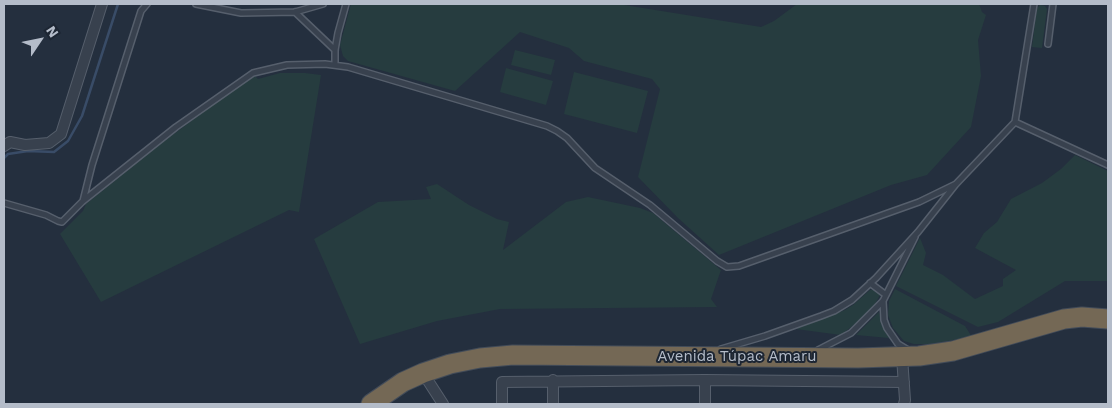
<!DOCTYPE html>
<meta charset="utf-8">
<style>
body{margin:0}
#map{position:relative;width:1112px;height:408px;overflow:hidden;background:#242f3e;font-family:"Work Sans",sans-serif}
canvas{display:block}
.frame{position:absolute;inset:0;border:5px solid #b4bcc9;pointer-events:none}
.north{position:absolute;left:15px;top:15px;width:50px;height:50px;-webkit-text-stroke:4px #1d2633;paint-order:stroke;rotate:56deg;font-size:14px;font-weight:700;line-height:20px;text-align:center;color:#b4bcc9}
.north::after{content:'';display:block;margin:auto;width:18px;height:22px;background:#b4bcc9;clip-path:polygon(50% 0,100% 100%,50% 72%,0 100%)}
</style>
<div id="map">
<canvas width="1112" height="408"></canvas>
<div class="frame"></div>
<div class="north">N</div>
</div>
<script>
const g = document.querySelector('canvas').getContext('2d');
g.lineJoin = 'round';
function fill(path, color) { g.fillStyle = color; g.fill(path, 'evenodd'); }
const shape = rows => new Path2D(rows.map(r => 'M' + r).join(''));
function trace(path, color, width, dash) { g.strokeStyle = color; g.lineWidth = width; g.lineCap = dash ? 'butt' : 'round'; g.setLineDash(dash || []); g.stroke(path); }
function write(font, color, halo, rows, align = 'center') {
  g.font = font + ' "Work Sans",sans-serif'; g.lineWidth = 4; g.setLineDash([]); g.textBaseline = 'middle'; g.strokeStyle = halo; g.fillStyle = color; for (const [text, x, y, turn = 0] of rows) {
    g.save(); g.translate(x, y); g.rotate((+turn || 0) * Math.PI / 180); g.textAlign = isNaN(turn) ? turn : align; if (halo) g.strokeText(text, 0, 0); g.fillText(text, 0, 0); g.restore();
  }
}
fill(shape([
 [351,4,618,4,761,27,774,21,797,4,979,4,982,12,986,15,978,40,981,76,971,127,927,175,891,185,719,255,678,218,638,177,660,89,652,79,584,61,569,48,520,32,455,91,348,61,343,56,340,45],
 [1040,5,1045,6,1047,9,1042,48,1032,47,1037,8],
 [515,50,555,60,551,75,511,65],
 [506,68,553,81,546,105,500,92],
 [574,72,648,91,637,133,564,114],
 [280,73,305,73,321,75,299,212,289,210,101,302,60,234,83,211,86,204,163,142,224,97,255,76,258,79],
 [1075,155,1108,171,1108,281,1065,281,998,322,978,327,896,286,920,238,926,253,923,265,943,275,975,299,1003,286,1003,279,1016,270,975,248,984,233,997,222,1011,199,1042,183,1061,169],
 [437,184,469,205,497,219,509,222,503,250,566,202,588,197,640,208,653,213,721,270,711,299,717,307,500,309,437,321,360,344,314,239,378,202,431,199,426,187],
 [875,289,880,295,875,304,860,320,841,335,796,329,845,310,853,305,870,290],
 [895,289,965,326,972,337,929,344,914,344,904,341,893,328,888,315,889,301],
 [879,312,881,324,889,338,856,335]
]), '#263c3f');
trace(shape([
 [4,158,8,154,28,151,54,152,68,141,82,116,118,4]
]), '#394c67', 2.5);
const lane = shape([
 [196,4,241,13,295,12,323,4],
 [1034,4,1015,122,1108,165],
 [295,12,335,50],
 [1048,44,1053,4],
 [335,64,335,50,338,33,346,4],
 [83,201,92,165,141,11,147,4],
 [4,203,46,215,58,221,62,222,83,201,176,127,253,73,287,65,325,64,348,67,547,126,557,131,567,138,595,168,650,205,717,261,727,267,739,266,919,202,956,184],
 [870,283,886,295],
 [883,301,884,320,887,328,898,344,908,350],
 [721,349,765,336,821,316,834,311,852,300,876,278,918,232,956,184,1015,122],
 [818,350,851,333,883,301,915,237]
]);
const street = shape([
 [4,146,10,142,25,145,49,143,61,134,102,4],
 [902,357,905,400,904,404],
 [423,373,443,404],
 [502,404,502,382,705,380,904,382],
 [553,404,553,380],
 [705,404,705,380]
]);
const highway = shape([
 [371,404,403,382,423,373,450,364,480,358,513,355,858,358,919,356,953,351,1064,319,1082,317,1108,319]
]);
trace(lane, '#565f6c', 8);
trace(street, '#565f6c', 12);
trace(highway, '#434c59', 21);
trace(lane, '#38414e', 5);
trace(street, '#38414e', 10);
trace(highway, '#746855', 19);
write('15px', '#b4bcc9', '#1d2633', [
 ["Avenida Túpac Amaru",737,357]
]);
</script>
